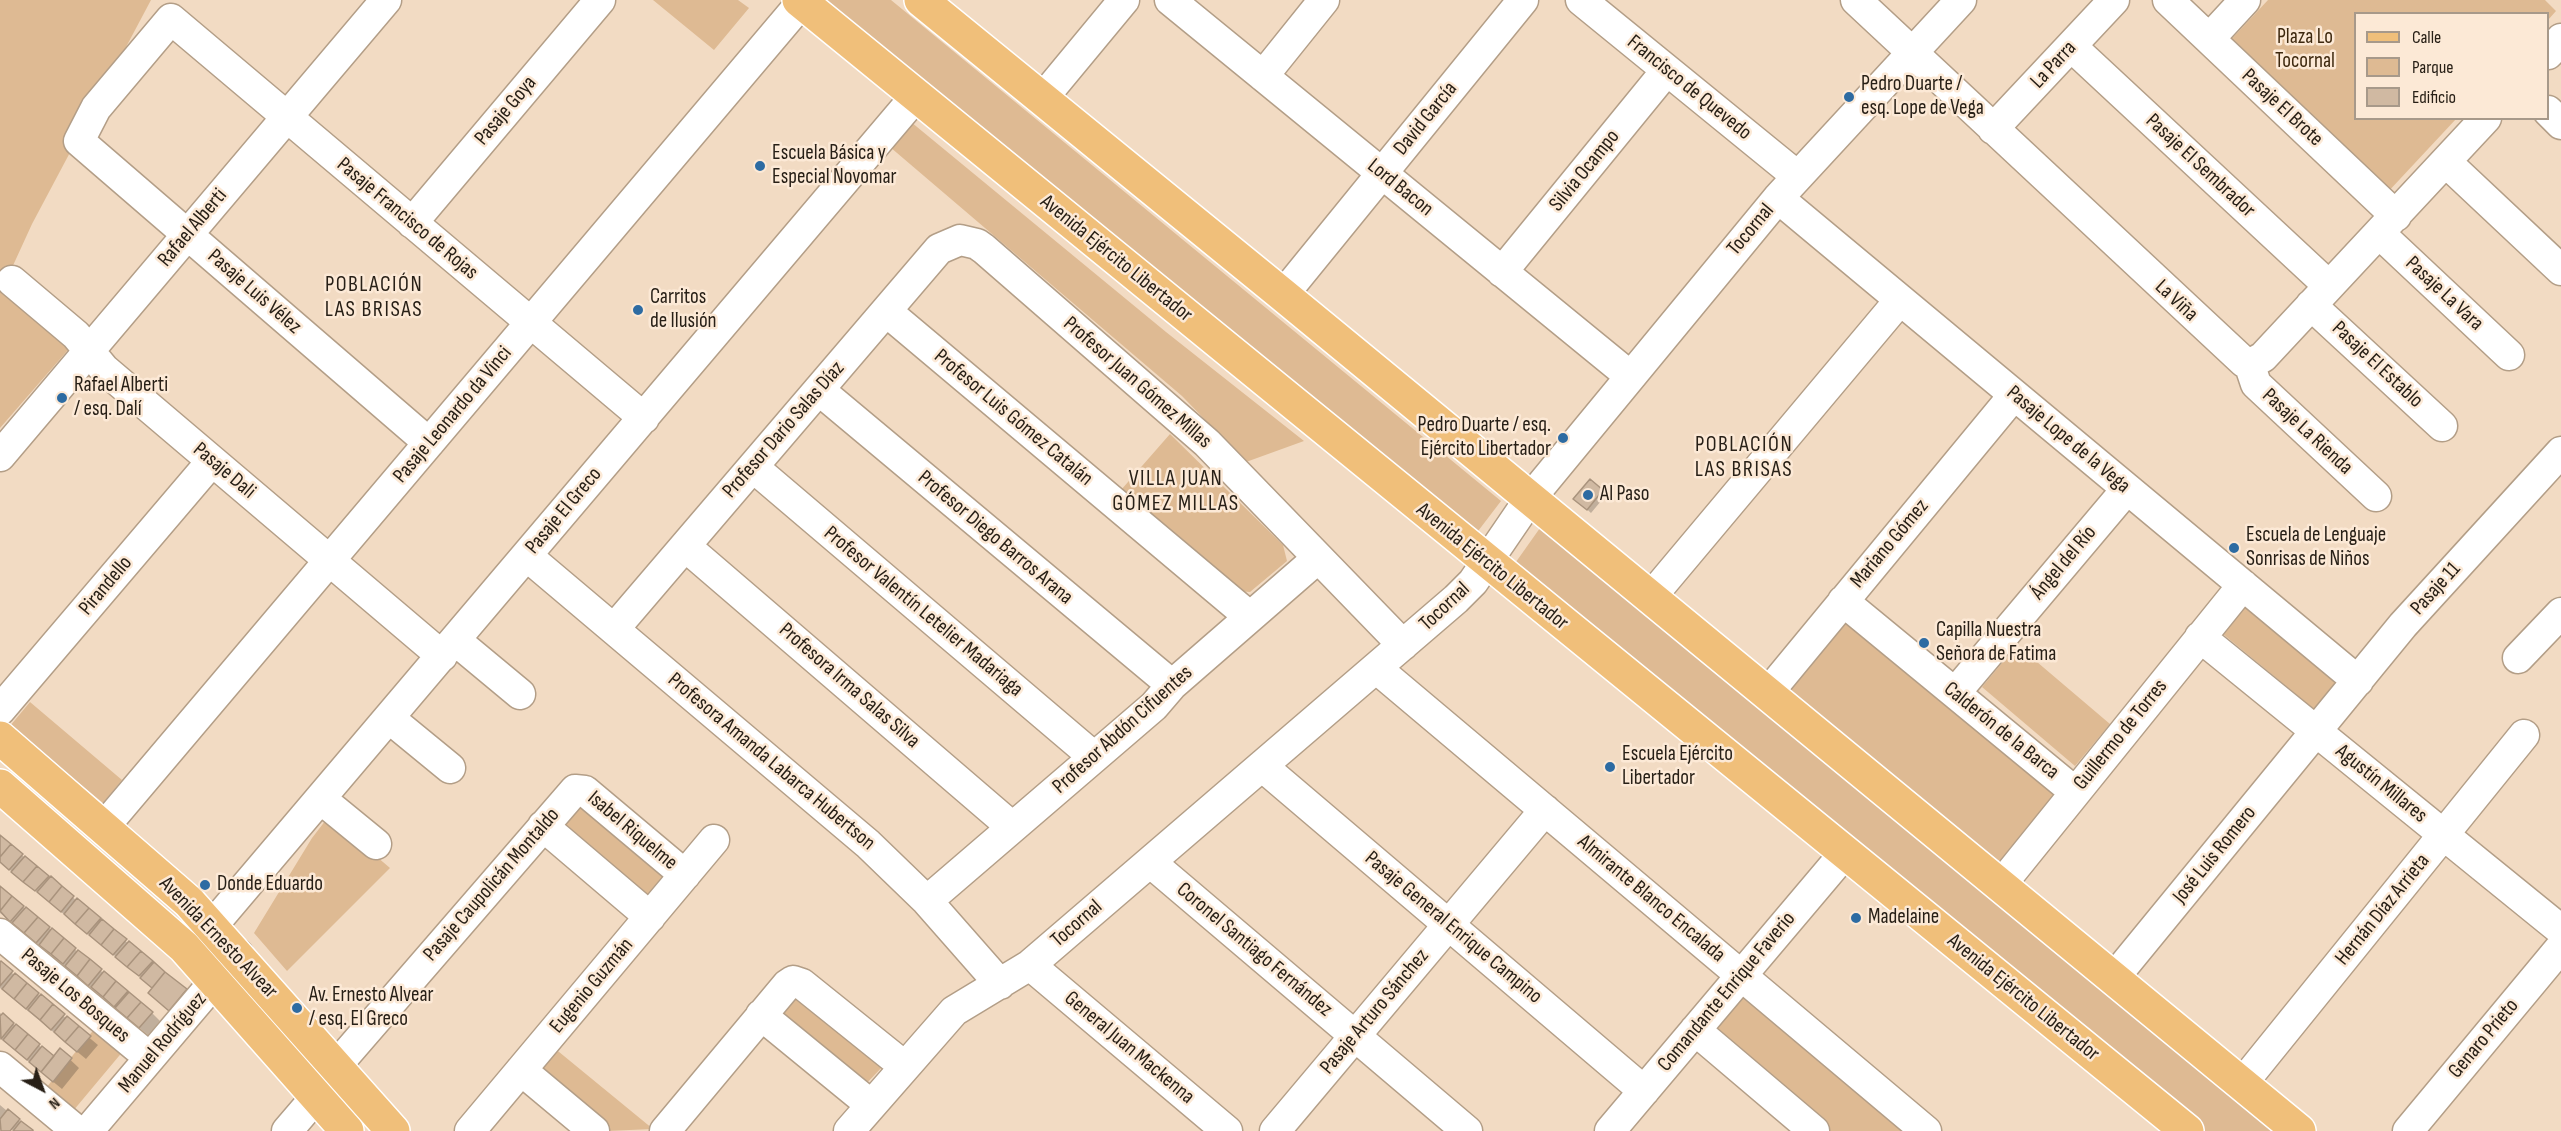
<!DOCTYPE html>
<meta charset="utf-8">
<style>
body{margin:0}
#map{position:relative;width:2561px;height:1131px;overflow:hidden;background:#f2dbc3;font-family:"Sofia Sans Condensed",sans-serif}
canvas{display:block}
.legend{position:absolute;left:2354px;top:12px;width:195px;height:108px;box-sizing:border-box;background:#fce9d6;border:2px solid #a7998a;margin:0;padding:8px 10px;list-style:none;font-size:18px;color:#282017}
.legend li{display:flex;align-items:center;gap:12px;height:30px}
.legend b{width:30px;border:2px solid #a7998a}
.north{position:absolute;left:12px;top:1059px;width:60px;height:60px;-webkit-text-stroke:4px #fce9d6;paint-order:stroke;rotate:139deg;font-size:16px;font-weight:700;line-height:24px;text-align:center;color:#282017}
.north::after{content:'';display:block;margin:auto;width:21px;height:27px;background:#282017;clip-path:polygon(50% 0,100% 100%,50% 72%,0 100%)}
</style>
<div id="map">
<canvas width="2561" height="1131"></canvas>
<ul class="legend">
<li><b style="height:8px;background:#f0bf7a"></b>Calle</li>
<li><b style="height:16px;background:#deba93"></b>Parque</li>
<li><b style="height:16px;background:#d0b9a2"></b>Edificio</li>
</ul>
<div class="north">N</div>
</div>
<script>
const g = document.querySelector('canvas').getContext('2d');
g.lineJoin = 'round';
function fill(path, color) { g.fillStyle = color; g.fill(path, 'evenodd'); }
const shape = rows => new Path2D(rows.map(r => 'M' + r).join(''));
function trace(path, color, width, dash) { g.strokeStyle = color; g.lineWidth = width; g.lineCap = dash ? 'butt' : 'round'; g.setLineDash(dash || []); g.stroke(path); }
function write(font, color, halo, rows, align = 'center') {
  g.font = font + ' "Sofia Sans Condensed",sans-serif'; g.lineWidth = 5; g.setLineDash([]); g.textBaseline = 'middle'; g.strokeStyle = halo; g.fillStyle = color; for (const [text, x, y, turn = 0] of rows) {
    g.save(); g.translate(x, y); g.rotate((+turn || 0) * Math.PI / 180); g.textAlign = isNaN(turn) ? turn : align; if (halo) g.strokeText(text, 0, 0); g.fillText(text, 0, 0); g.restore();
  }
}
fill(shape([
 [0,0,151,0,32,224,5,283,74,343,0,428],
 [653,0,738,0,749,8,714,50],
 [817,0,891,0,1501,501,1472,539],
 [2268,0,2545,0,2556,11,2548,20,2548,14,2356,14,2356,118,2456,119,2386,194,2226,45],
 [911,122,1166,332,1304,441,1246,462,1182,396,890,147],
 [1170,434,1283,545,1287,561,1250,592,1237,591,1121,490],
 [1540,528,2283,1131,2198,1131,1511,569],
 [2245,600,2344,684,2315,710,2223,634],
 [1853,618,2056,792,2006,860,1988,861,1790,695,1789,687,1842,621],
 [2017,645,2110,724,2075,766,1982,687],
 [30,702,122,780,103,803,10,726],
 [578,799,671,878,647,907,558,830],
 [329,816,390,868,287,971,254,933,312,838],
 [1745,988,1915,1131,1826,1131,1713,1036,1713,1024],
 [796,992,885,1064,863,1087,776,1016],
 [96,1027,124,1050,73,1111,46,1088],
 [553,1047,653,1129,606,1131,533,1071]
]), '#deba93');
fill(shape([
 [1590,481,1606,495,1591,513,1579,502],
 [0,837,194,998,178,1018,158,1001,154,989,148,983,0,862],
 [0,888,152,1013,160,1021,148,1035,0,913],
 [0,963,98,1045,86,1059,0,988],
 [0,1013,54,1058,61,1051,79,1068,62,1089,0,1038],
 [0,1105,31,1131,0,1129]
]), '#0003');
const building = shape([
 [1590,479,1603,490,1587,510,1573,499,1590,479],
 [0,835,11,844,0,857,0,835],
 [11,844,23,854,9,870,0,862,0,857,11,844],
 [25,856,37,866,23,882,11,872,25,856],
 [37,866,49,876,35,891,23,882,37,866],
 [51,876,62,886,49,902,37,892,51,876],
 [0,886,12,896,0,911,0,886],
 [62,886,74,896,61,912,49,902,62,886],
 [12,896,24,906,10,922,0,911,12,896],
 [77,898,89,908,75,924,64,914,77,898],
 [26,907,38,917,24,933,12,923,26,907],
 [89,908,101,918,87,934,75,924,89,908],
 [38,917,50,927,36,943,24,933,38,917],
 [102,919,114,929,101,945,89,935,102,919],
 [52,928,64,938,51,954,39,945,52,928],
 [114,929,127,939,113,955,101,945,114,929],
 [64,938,76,948,63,964,51,954,64,938],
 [129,941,141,951,127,967,115,957,129,941],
 [78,950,90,959,77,976,65,966,78,950],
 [141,951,153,961,139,976,127,967,141,951],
 [90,959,102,969,88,986,77,976,90,959],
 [1,961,13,971,0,986,0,962,1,961],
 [154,962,165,972,152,988,140,978,154,962],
 [104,971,116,981,103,997,91,987,104,971],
 [165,972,187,989,169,1011,148,993,165,972],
 [15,973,27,983,14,999,2,989,15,973],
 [116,981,128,991,114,1007,103,997,116,981],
 [27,983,39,993,26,1009,14,999,27,983],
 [129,992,141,1002,127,1018,115,1008,129,992],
 [41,994,53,1004,40,1020,28,1010,41,994],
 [141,1002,153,1012,139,1028,127,1018,141,1002],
 [53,1004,65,1014,51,1030,40,1020,53,1004],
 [3,1013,14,1023,1,1039,0,1016,3,1013],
 [67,1016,79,1026,65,1042,54,1032,67,1016],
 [16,1024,28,1034,15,1050,3,1040,16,1024],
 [79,1026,91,1036,77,1052,65,1042,79,1026],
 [28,1034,40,1044,27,1060,15,1050,28,1034],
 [42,1046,54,1056,41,1072,29,1062,42,1046],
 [60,1048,72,1058,53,1082,41,1072,60,1048],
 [8,1109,20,1119,10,1131,1,1131,0,1119,8,1109],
 [21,1121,33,1130,33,1131,13,1131,21,1121]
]);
fill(building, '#d0b9a2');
trace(building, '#a9937d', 1.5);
const minor = shape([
 [1170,0,1630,376],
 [1581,0,1797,176],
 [1856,0,2244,362,2254,362,2263,357,2486,118],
 [2168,0,2396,216],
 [2209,39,2245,0],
 [2071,46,2329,286],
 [2548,54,2561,39],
 [1263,76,1324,0],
 [1042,99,1124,0],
 [2548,111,2561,124],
 [1993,129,2114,0],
 [2446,162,2561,270],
 [1778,198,2358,681],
 [412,223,600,0],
 [2379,233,2509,355],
 [1502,272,1667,70],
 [12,281,76,335,104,369,442,656],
 [1283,295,1523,0],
 [2311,305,2442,426],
 [886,311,1250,617],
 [2249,363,2256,384,2376,496],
 [819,390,1172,685],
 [429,443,79,141,96,108,171,19,644,418],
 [0,456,386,0],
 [753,467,1094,757],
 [685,546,1012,827],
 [527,556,868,844,927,901,1000,984],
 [1650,598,1900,300],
 [1843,601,2075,792],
 [614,629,939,249,960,240,977,244,984,249,1207,443,1403,645],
 [2200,637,2561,930],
 [455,640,520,694],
 [2518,658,2561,613],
 [1376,668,1926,1131],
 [1955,693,2127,489],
 [1767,694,2014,395],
 [0,710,212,461],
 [389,718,450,768],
 [1262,766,1644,1091],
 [321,799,376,844],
 [543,826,650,917],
 [103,828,802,2],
 [1150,862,1467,1131],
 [2000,886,2243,585],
 [927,901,1154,706,1172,685,1318,558],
 [212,926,916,96],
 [0,934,150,1058],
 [1030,965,1227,1131],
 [2113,979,2403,625,2561,452],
 [761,1015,871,1105],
 [1695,1030,1814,1131],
 [336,1066,575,790,585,791,685,875],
 [0,1067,77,1131],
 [521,1070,594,1131],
 [2241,1085,2524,735],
 [88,1131,238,954],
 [287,1131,317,1096],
 [470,1131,714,840],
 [665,1131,787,985,793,981,802,984,904,1066],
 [849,1131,954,1011,1030,965,1456,599,1473,582,1529,500,1778,198,1961,0],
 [1275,1131,1545,810],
 [1610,1131,1844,854],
 [2408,1131,2561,947]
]);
const major = shape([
 [799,0,2187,1131],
 [921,0,1283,295,2299,1131],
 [0,738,189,902,393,1131],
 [0,786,184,947,347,1131]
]);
trace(minor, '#b39e87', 33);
trace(major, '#fff', 36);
trace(minor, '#fff', 30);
trace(major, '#f0bf7a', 33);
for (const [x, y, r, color] of [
 [1849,97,6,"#2d6ba2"],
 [760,166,6,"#2d6ba2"],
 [638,310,6,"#2d6ba2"],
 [62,398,6,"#2d6ba2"],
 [1563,438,6,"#2d6ba2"],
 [1588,495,6,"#2d6ba2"],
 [2234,548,6,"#2d6ba2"],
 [1924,643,6,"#2d6ba2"],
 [1610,767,6,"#2d6ba2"],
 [205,885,6,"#2d6ba2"],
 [1856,918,6,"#2d6ba2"],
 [297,1008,6,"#2d6ba2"]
]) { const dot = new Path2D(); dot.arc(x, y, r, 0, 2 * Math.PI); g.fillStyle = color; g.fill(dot); trace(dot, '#fce9d6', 2); }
write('21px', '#3d280e', '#fce9d6', [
 ["Plaza Lo",2305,38],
 ["Tocornal",2305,62]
]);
write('21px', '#282017', '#fce9d6', [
 ["La Parra",2054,65,-47],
 ["Francisco de Quevedo",1689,88,39],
 ["Pasaje El Brote",2282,108,43],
 ["Pasaje Goya",506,111,-50],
 ["David García",1426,119,-51],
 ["Pasaje El Sembrador",2200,166,43],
 ["Silvia Ocampo",1585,171,-51],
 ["Lord Bacon",1400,188,39],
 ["Pasaje Francisco de Rojas",407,219,40],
 ["Rafael Alberti",193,228,-50],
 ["Tocornal",1751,230,-50],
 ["Avenida Ejército Libertador",1116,259,39],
 ["Pasaje Luis Vélez",254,292,41],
 ["Pasaje La Vara",2444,294,43],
 ["La Viña",2176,301,43],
 ["Pasaje El Establo",2377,365,43],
 ["Profesor Juan Gómez Millas",1137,383,41],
 ["Pasaje Leonardo da Vinci",453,415,-50],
 ["Profesor Luis Gómez Catalán",1013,418,40],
 ["Profesor Dario Salas Díaz",784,430,-49],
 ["Pasaje La Rienda",2307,432,43],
 ["Pasaje Lope de la Vega",2068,440,40],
 ["Pasaje Dali",224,471,40],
 ["Pasaje El Greco",564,511,-50],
 ["Profesor Diego Barros Arana",995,538,40],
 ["Mariano Gómez",1890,544,-50],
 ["Ángel del Río",2064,563,-50],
 ["Avenida Ejército Libertador",1492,567,39],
 ["Pirandello",106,586,-50],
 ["Pasaje 11",2436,589,-48],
 ["Tocornal",1445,607,-43],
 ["Profesor Valentín Letelier Madariaga",923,612,40],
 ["Profesora Irma Salas Silva",849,686,41],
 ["Profesor Abdón Cifuentes",1123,730,-42],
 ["Calderón de la Barca",2001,731,39],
 ["Guillermo de Torres",2121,735,-51],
 ["Profesora Amanda Labarca Hubertson",771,762,40],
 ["Agustín Millares",2381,784,39],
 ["Isabel Riquelme",632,831,40],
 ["José Luis Romero",2215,855,-51],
 ["Pasaje Caupolicán Montaldo",492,885,-49],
 ["Almirante Blanco Encalada",1651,899,40],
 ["Hernán Díaz Arrieta",2383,910,-51],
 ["Tocornal",1077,924,-41],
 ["Pasaje General Enrique Campino",1453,928,40],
 ["Avenida Ernesto Alvear",218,938,46],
 ["Coronel Santiago Fernández",1254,950,40],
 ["Eugenio Guzmán",592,986,-50],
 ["Comandante Enrique Faverio",1727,992,-50],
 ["Pasaje Los Bosques",75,996,40],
 ["Avenida Ejército Libertador",2023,998,39],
 ["Pasaje Arturo Sánchez",1375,1012,-50],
 ["Genaro Prieto",2484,1039,-50],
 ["Manuel Rodríguez",163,1043,-50],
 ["General Juan Mackenna",1129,1048,40]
]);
write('21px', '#282017', '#fce9d6', [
 ["Pedro Duarte /",1861,85],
 ["esq. Lope de Vega",1861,109],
 ["Escuela Básica y",772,154],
 ["Especial Novomar",772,178],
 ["Carritos",650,298],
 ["de Ilusión",650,322],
 ["Rafael Alberti",74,386],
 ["/ esq. Dalí",74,410],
 ["Pedro Duarte / esq.",1551,426,"right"],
 ["Ejército Libertador",1551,450,"right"],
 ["Al Paso",1600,495],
 ["Escuela de Lenguaje",2246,536],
 ["Sonrisas de Niños",2246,560],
 ["Capilla Nuestra",1936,631],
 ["Señora de Fatima",1936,655],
 ["Escuela Ejército",1622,755],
 ["Libertador",1622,779],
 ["Donde Eduardo",217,885],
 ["Madelaine",1868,918],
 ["Av. Ernesto Alvear",309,996],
 ["/ esq. El Greco",309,1020]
], 'left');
g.letterSpacing = '1.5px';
write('22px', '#282017', '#fce9d6', [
 ["POBLACIÓN",374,285],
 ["LAS BRISAS",374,310],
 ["POBLACIÓN",1744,445],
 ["LAS BRISAS",1744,470],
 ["VILLA JUAN",1176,479],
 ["GÓMEZ MILLAS",1176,504]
]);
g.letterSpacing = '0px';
</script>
